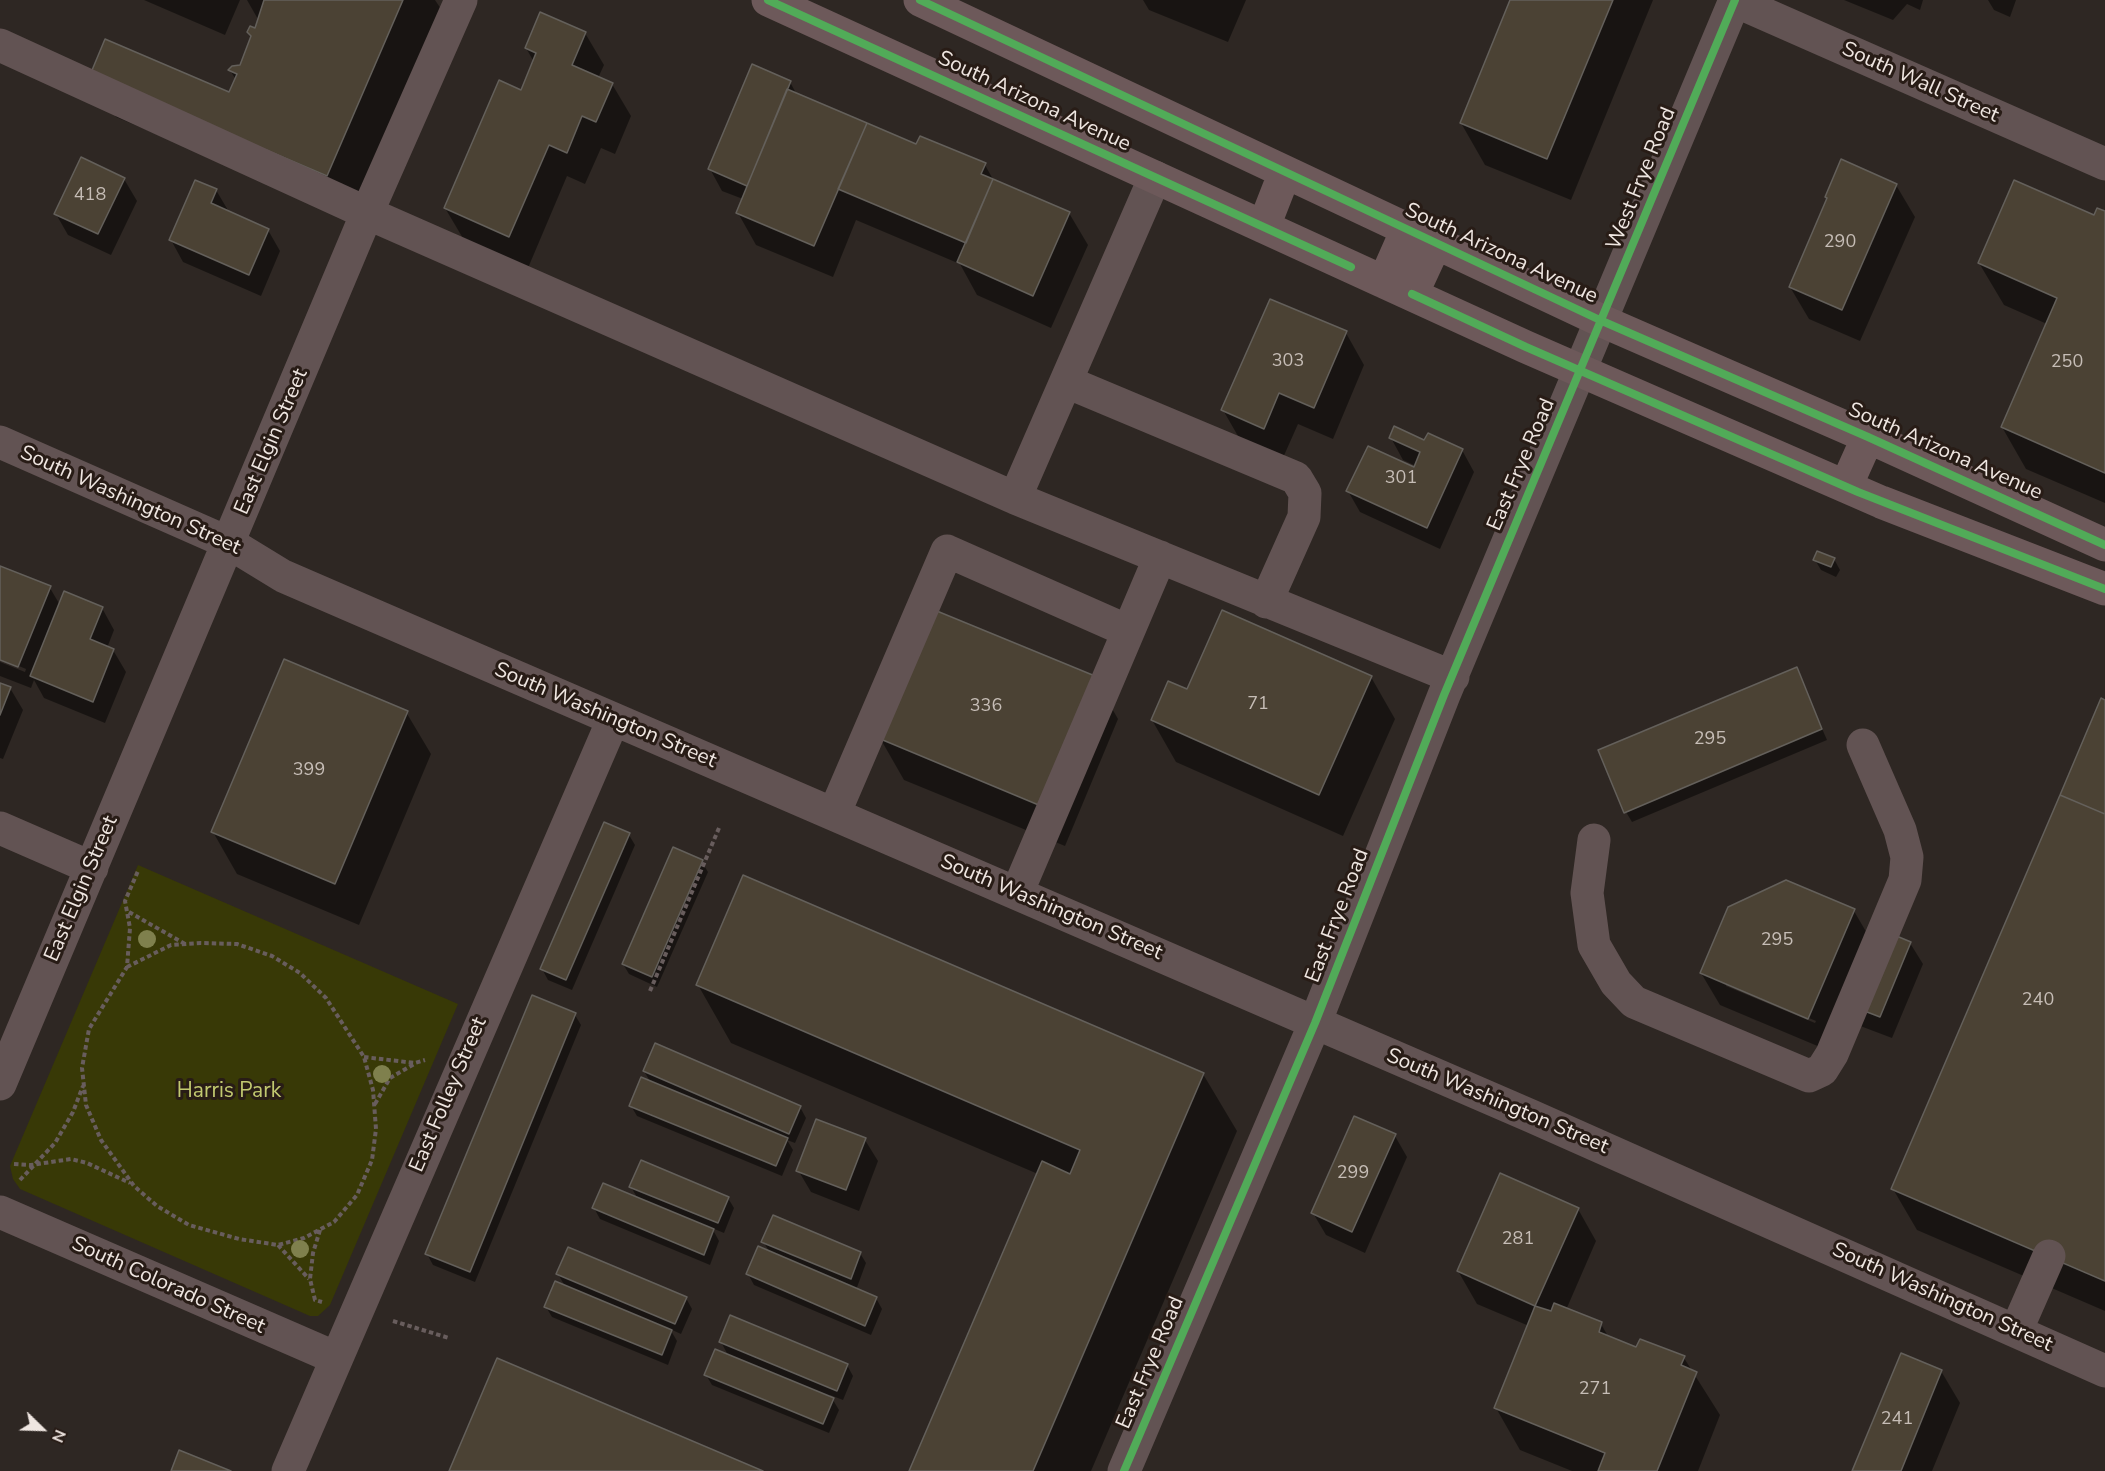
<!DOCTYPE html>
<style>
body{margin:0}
#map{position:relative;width:2105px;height:1471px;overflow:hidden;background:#2e2723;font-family:"Nunito Sans",sans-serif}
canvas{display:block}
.north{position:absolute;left:12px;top:1399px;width:60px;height:60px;-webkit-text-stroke:4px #281c16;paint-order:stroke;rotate:113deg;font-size:16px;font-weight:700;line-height:24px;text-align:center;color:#efe6e1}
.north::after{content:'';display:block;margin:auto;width:21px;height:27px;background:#efe6e1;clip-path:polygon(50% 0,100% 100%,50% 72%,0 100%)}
</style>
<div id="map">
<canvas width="2105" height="1471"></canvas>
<div class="north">N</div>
</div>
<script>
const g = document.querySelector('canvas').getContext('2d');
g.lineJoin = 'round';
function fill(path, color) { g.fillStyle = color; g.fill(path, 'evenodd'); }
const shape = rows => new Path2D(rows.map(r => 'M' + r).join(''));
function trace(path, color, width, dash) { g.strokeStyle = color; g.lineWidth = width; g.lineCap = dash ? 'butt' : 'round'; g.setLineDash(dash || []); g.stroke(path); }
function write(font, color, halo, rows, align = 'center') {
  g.font = font + ' "Nunito Sans",sans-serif'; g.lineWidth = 6; g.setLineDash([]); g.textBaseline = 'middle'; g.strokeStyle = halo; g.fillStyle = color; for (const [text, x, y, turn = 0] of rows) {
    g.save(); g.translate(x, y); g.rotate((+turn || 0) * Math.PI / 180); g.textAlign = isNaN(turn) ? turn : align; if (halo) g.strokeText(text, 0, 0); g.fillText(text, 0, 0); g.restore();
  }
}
fill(shape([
 [138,865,458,1004,330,1305,318,1316,310,1316,20,1189,13,1179,10,1166]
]), '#383906');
fill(shape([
 [144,0,240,0,225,35],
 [247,0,435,0,441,9,351,217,116,117,92,75,230,94,236,80,230,70,241,66,259,21],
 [1143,0,1246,0,1228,42,1149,10],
 [1512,0,1653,0,1571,200,1485,165,1461,123],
 [1844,0,1923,0,1920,10,1907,4,1893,20],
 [1988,0,2016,0,2010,17,1994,10],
 [585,33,604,65,598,78,612,84,631,116,615,154,601,148,585,184,567,176,528,268,464,240,445,208,521,92,534,62,526,48],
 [790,82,797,95,917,146,985,165,994,181,1069,213,1088,245,1051,328,977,295,960,264,856,220,833,277,756,245,738,213,743,199,722,191,710,169],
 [124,179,137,201,111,255,68,235,56,214],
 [1896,185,1915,217,1860,341,1809,319,1790,287,1828,201,1826,197],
 [216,190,229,212,268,230,280,251,261,296,183,262,171,240],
 [2105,213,2105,503,2026,469,2002,427,2047,324,2004,305,1979,263],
 [1346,333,1364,365,1333,439,1298,424,1282,460,1242,443,1223,410],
 [1391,438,1462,450,1474,472,1440,549,1360,512,1348,491,1415,469,1416,466,1403,460],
 [1834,559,1840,570,1836,577,1821,570,1815,560],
 [0,568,50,588,60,605,102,608,114,630,107,648,113,650,126,672,105,723,44,698,34,680,31,688,0,676,0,662,25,672,26,669,0,658],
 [1796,669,1827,740,1632,822,1626,812],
 [1094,677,1118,719,1065,846,904,780,880,738],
 [1371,677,1395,719,1343,836,1176,762,1152,720],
 [0,684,10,688,23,710,3,759,0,758],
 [2105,701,2105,1311,1917,1230,1893,1189],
 [406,712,431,754,359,925,237,874,213,832],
 [629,835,635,845,572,990,548,980,542,969],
 [702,862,708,872,657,987,629,974,623,964],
 [1854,911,1868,935,1910,943,1923,964,1892,1038,1855,1024,1827,1050,1720,1005,1701,973],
 [1726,983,1816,1021,1815,1023,1726,986],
 [698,985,1203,1074,1237,1131,1091,1471,911,1471,1038,1174,731,1043],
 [575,1015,581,1025,475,1282,433,1265,427,1254],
 [644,1071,800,1107,806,1118,795,1143,787,1140,793,1150,782,1176,637,1116,631,1106,651,1083],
 [1395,1136,1407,1157,1365,1253,1326,1235,1313,1213],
 [865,1140,878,1161,859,1211,811,1192,798,1170],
 [631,1187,728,1198,734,1208,724,1233,712,1228,719,1241,710,1265,600,1219,594,1208,638,1199],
 [1578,1209,1596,1241,1566,1310,1601,1324,1609,1338,1637,1348,1684,1358,1720,1415,1698,1471,1572,1471,1520,1450,1496,1408,1529,1326,1477,1304,1458,1271],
 [763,1241,860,1253,866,1263,856,1290,876,1298,882,1309,871,1335,754,1285,748,1274,770,1253],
 [558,1274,686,1298,692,1309,681,1334,670,1329,677,1341,668,1365,552,1317,546,1307,566,1288],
 [721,1342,847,1365,853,1376,843,1400,830,1395,839,1410,829,1433,712,1385,706,1375,729,1357],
 [1941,1371,1960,1403,1932,1471,1853,1471]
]), '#0007');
const building = shape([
 [264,0,403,0,327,176,90,75,105,39,229,92,237,74,228,70,232,66,240,65,251,36,247,32,250,26,255,28,264,0],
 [1510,0,1613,0,1547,159,1460,123,1510,0],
 [540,12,586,32,572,65,613,83,596,122,582,116,567,153,549,145,509,237,444,208,499,80,521,90,536,53,525,48,540,12],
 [752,64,791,81,747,186,708,169,752,64],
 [787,89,867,123,814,246,736,213,787,89],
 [867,123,916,144,920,136,986,163,981,174,993,179,966,243,838,189,867,123],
 [81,157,125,178,98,234,54,214,81,157],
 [1841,159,1897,184,1842,310,1789,287,1827,198,1825,197,1841,159],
 [993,179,1070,212,1033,296,957,262,993,179],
 [195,180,217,189,211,203,269,229,249,275,169,240,195,180],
 [2014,180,2094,215,2097,208,2105,211,2105,473,2001,427,2057,298,1978,263,2014,180],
 [1270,299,1347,331,1314,408,1279,393,1264,429,1221,410,1270,299],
 [1394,426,1424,440,1428,433,1463,449,1427,528,1346,491,1368,446,1414,467,1420,452,1389,438,1394,426],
 [1817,551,1835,558,1831,567,1813,560,1817,551],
 [0,566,51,586,18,667,0,660,0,566],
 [64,591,103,607,90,639,114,649,93,702,30,676,64,591],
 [932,609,1095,676,1041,806,878,738,932,609],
 [1222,610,1372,676,1319,795,1151,720,1168,681,1187,689,1222,610],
 [284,659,408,711,335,884,211,832,284,659],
 [1797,667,1822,729,1624,813,1598,750,1797,667],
 [0,683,11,687,0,715,0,683],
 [2101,698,2105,700,2105,814,2060,795,2101,698],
 [2060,795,2105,814,2105,1281,1891,1189,2060,795],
 [604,822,630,833,566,980,540,969,604,822],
 [673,847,703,860,652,977,622,964,673,847],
 [743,875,1204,1073,1033,1471,909,1471,1042,1161,1070,1174,1080,1150,696,985,743,875],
 [1786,880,1855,909,1808,1019,1700,973,1728,907,1786,880],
 [1870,925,1911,942,1880,1017,1841,1002,1870,925],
 [532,995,576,1013,470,1272,425,1254,532,995],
 [655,1043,801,1106,789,1134,643,1071,655,1043],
 [641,1077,788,1138,776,1166,629,1106,641,1077],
 [1354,1116,1396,1134,1352,1232,1311,1213,1354,1116],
 [816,1119,866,1138,846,1190,796,1171,816,1119],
 [641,1160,729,1197,718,1223,629,1187,641,1160],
 [1500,1173,1579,1208,1535,1306,1457,1271,1500,1173],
 [603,1183,714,1229,704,1255,592,1208,603,1183],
 [773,1215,861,1252,851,1279,761,1242,773,1215],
 [758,1246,877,1297,865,1326,746,1274,758,1246],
 [568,1247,687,1297,675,1324,556,1274,568,1247],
 [555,1281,672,1330,662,1355,544,1307,555,1281],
 [1554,1303,1602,1322,1599,1332,1636,1347,1640,1339,1685,1356,1681,1365,1697,1372,1657,1471,1598,1471,1605,1453,1494,1408,1535,1306,1551,1311,1554,1303],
 [730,1315,848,1364,837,1391,719,1342,730,1315],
 [715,1349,834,1398,823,1424,704,1375,715,1349],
 [1901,1353,1942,1370,1901,1471,1852,1471,1901,1353],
 [497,1358,763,1471,449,1471,497,1358],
 [179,1450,231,1471,171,1471,179,1450]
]);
fill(building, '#4b4234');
trace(building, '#64605b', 1.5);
trace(shape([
 [129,912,185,944],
 [127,967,171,945,201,943,237,944,272,956,300,973,326,998,364,1057,373,1090,376,1129,372,1160,357,1195,334,1222,304,1238,278,1245,239,1239,189,1225,157,1206,134,1186,101,1140,86,1105,82,1068,89,1029,127,967,130,928,125,901,138,871],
 [650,991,719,828],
 [364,1057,415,1063,425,1060],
 [375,1104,390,1078,414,1064],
 [14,1164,31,1165,71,1159,87,1163,130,1183],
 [20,1180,55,1143,73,1112,83,1086],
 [320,1230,313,1253,310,1279,315,1300,322,1302],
 [278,1245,309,1279],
 [393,1321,449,1338]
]), '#685d5d', 4, [4.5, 3]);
trace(shape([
 [1735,1,2105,164],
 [0,45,367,213,1015,498,1453,677],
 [1067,382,1296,478,1305,493,1304,517,1266,602],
 [0,442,229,543,283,576,1531,1116,2105,1371],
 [1015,498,1155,177],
 [834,814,947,551,1128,631],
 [0,828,92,868],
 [1594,840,1587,893,1594,945,1616,983,1634,1002,1809,1076,1822,1070,1832,1054,1905,880,1907,857,1900,830,1863,745],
 [1017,893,1160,557],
 [0,1084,367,213,461,0],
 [0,1212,336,1358],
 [2016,1331,2049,1256],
 [288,1471,613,720],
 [1124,1471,1315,1023,1444,695,1735,0]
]), '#625353', 33);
trace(shape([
 [768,0,1526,347,1881,502,2105,589],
 [920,0,1602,321,1868,437,2105,545],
 [1264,226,1285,172],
 [1384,282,1407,230],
 [1412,294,1436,242],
 [1846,486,1868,437]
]), '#6d595a', 33);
trace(shape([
 [768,0,1351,267],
 [920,0,1602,321,1868,437,2105,545],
 [1412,294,1526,347,1858,492,2105,589],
 [1124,1471,1315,1023,1444,695,1735,0]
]), '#51ab58', 8);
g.fillStyle = '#7f804d';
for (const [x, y] of [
 [147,939],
 [382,1074],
 [300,1249]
]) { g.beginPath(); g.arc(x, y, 9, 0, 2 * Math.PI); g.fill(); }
write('18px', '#c6bdb6', null, [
 ["418",90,196],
 ["290",1840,243],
 ["303",1288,362],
 ["250",2067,363],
 ["301",1401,479],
 ["71",1258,705],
 ["336",986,707],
 ["295",1710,740],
 ["399",309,771],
 ["295",1777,941],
 ["240",2038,1001],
 ["299",1353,1174],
 ["281",1518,1240],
 ["271",1595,1390],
 ["241",1897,1420]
]);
write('21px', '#efe6e1', '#281c16', [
 ["South Wall Street",1920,83,24],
 ["South Arizona Avenue",1034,102,25],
 ["West Frye Road",1642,179,-68],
 ["South Arizona Avenue",1501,254,25],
 ["East Elgin Street",272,442,-67],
 ["South Arizona Avenue",1945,452,24],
 ["East Frye Road",1522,465,-67],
 ["South Washington Street",130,501,24],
 ["South Washington Street",605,716,23],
 ["East Elgin Street",82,889,-67],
 ["South Washington Street",1051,908,23],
 ["East Frye Road",1338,916,-69],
 ["East Folley Street",449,1095,-67],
 ["South Washington Street",1497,1102,23],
 ["South Colorado Street",168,1286,24],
 ["South Washington Street",1942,1298,24],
 ["East Frye Road",1151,1363,-67]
]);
write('21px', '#c2c970', '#281c16', [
 ["Harris Park",229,1092]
]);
</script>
